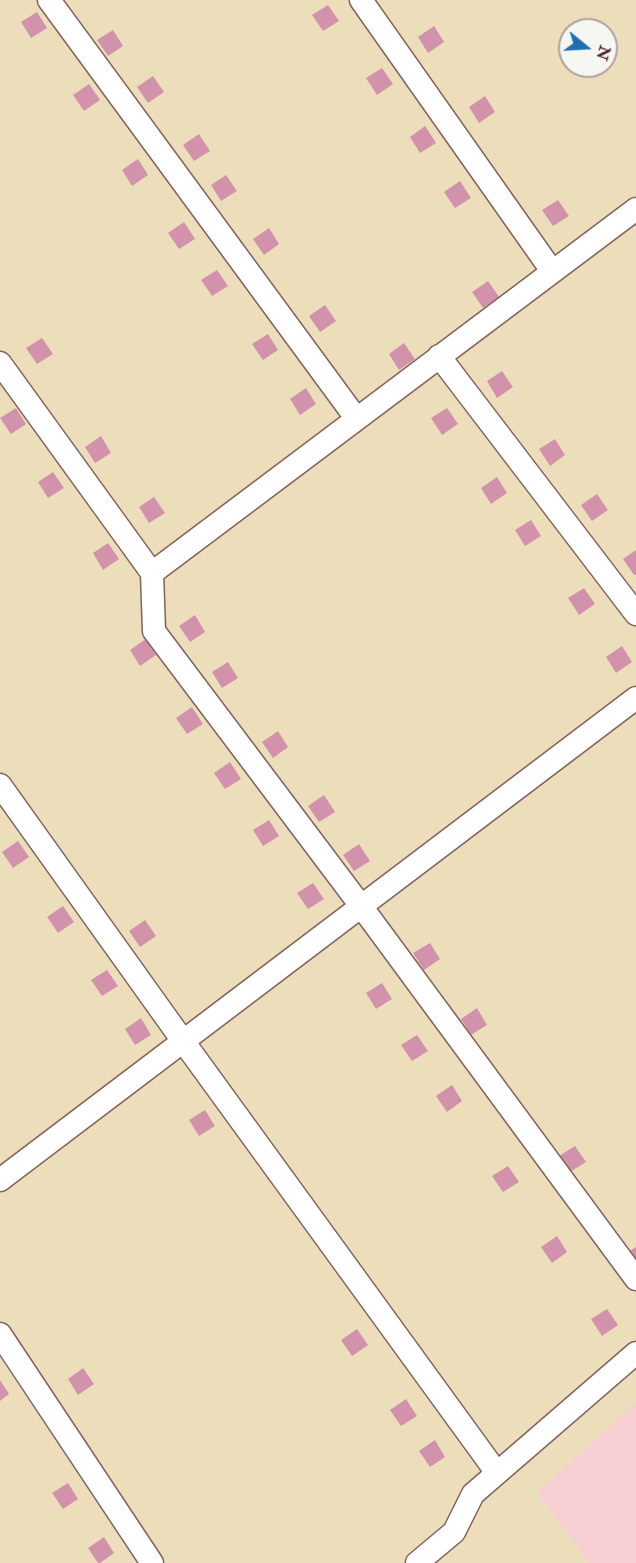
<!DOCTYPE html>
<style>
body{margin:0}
#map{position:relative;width:636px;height:1563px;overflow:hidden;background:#ecdebb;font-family:"IM FELL Double Pica",serif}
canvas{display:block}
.north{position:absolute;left:558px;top:18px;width:60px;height:60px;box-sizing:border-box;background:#f6f6f2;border:2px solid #b1a0a2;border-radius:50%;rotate:108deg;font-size:16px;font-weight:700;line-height:24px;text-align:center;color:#4a1f2b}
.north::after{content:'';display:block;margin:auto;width:21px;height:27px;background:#1f6fb2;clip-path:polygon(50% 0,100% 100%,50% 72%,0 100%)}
</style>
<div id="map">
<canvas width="636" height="1563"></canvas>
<div class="north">N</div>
</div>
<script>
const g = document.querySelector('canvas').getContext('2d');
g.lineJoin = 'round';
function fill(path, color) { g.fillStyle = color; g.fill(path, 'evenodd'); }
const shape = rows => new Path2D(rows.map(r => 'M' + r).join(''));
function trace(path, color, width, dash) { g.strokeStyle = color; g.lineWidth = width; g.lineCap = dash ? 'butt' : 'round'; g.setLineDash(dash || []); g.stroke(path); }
fill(shape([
 [636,1403,636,1563,589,1563,537,1492]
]), '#f7cfd2');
fill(shape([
 [328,5,339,21,323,31,312,15],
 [37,12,47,28,31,38,21,22],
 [434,26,444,42,428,53,418,37],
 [113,30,123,46,108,56,97,40],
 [382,68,393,84,377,95,366,78],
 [153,76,164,92,148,103,137,87],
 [89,84,100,100,84,111,73,95],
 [485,96,495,112,479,123,469,107],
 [425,126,436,143,420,153,410,137],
 [199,134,210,151,194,161,183,145],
 [138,159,148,175,132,186,122,170],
 [226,175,237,191,221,201,211,185],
 [460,181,471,198,455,208,444,192],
 [558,200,569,216,553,226,542,210],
 [184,222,195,239,179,249,168,233],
 [269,228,279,244,264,255,253,239],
 [217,270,228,286,212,296,201,280],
 [488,281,499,297,483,308,472,292],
 [325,305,336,321,320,332,309,316],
 [268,334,278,350,263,360,252,344],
 [42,338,53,354,37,364,26,348],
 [404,343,415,359,399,370,389,354],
 [502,371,513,387,497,398,487,381],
 [306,388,316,404,300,415,290,399],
 [16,408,26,424,11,434,0,418],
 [447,408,458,424,442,435,431,418],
 [101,436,111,453,95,463,85,447],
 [555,439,565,455,550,466,539,449],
 [53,472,64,488,48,498,38,482],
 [497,477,507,493,491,504,481,488],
 [597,494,608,510,592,521,581,505],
 [154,497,165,513,149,523,139,507],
 [531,520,541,536,525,546,515,530],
 [108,543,119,559,103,570,93,553],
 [636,550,636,574,634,575,623,559],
 [584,588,595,604,579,615,568,598],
 [195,615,205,632,190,642,179,626],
 [146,639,156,655,140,666,130,650],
 [622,646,632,662,616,673,606,657],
 [228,662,238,678,222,688,212,672],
 [192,707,203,724,187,734,176,718],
 [278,731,288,747,273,758,262,742],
 [230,762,241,779,225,789,214,773],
 [324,795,335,812,319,822,308,806],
 [269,820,279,836,263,846,253,830],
 [18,841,29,857,13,868,2,852],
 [359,844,370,861,354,871,343,855],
 [313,883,324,899,308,909,297,893],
 [63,906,74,922,58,933,47,917],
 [145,920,156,936,140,947,129,931],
 [430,943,440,959,424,970,413,953],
 [107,970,118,986,102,996,91,980],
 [382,983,392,999,376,1009,366,993],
 [477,1008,487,1025,471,1035,461,1019],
 [141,1018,151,1035,135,1045,125,1029],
 [417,1035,428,1051,412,1061,401,1045],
 [452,1085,462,1101,447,1112,436,1096],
 [205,1110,215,1126,199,1136,189,1120],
 [575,1146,586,1162,570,1172,559,1156],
 [508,1166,519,1182,503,1192,492,1176],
 [557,1236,567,1252,552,1263,541,1247],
 [636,1247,636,1265,628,1252],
 [607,1309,618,1325,602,1336,591,1319],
 [357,1329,368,1345,352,1356,341,1340],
 [83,1368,94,1384,78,1395,68,1379],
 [0,1380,9,1394,0,1401],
 [406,1399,417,1416,401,1426,390,1410],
 [435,1440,445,1457,430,1467,419,1451],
 [68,1483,78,1499,63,1509,52,1493],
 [104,1537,114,1553,100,1563,98,1563,88,1548]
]), '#d392ac');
const minor = shape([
 [49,0,356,418],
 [361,0,552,271],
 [439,356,636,614],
 [0,363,152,573,154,631,361,906,636,1279],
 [152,573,636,209],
 [0,785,183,1041,497,1473],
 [0,1180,636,698],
 [0,1334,152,1563],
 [417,1563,454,1532,473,1494,636,1353]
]);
trace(minor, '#83625d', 25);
trace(minor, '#fff', 22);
</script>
